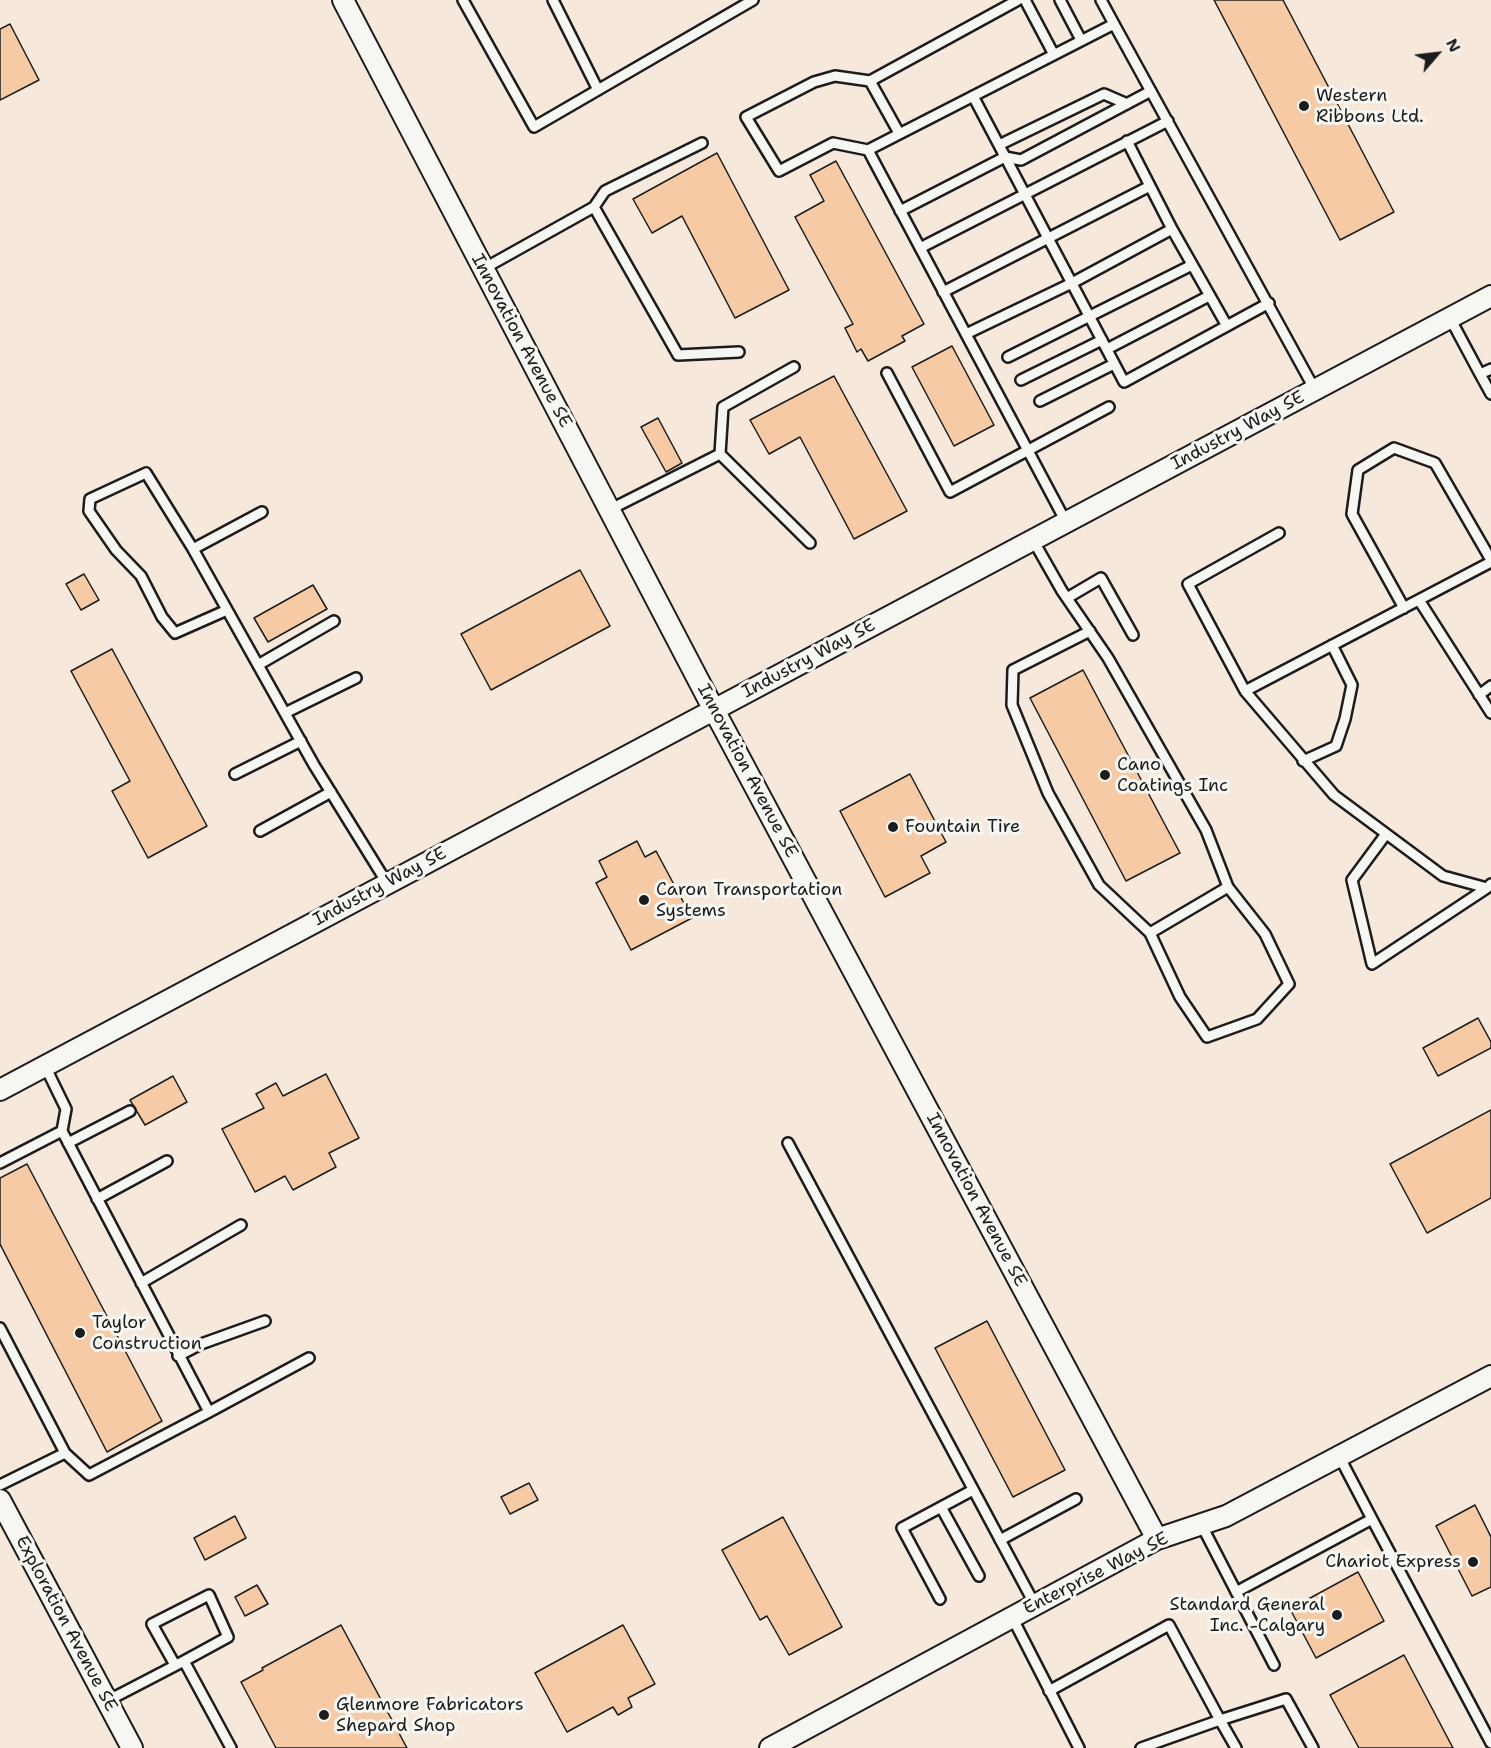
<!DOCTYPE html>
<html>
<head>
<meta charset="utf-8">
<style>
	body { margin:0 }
	#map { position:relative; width:1491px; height:1748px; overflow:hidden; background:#f6f6f2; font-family:"Shantell Sans",sans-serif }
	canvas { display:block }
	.north { position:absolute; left:1407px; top:24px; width:60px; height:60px; -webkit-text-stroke:4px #f6f6f2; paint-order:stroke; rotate:62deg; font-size:16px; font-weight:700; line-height:24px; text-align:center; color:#1c1c1c }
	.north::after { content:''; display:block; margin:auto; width:21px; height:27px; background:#1c1c1c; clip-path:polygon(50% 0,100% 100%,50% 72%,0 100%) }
</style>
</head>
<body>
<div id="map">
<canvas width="1491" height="1748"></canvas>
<div class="north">N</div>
</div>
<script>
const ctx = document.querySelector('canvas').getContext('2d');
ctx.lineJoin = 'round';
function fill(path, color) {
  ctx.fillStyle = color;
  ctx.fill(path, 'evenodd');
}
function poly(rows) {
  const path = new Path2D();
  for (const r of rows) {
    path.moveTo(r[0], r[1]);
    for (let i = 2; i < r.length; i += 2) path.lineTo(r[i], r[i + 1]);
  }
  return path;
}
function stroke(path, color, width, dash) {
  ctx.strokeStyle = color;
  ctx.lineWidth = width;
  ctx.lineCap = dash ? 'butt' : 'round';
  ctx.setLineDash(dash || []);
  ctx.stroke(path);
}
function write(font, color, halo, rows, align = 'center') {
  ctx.font = font + ' "Shantell Sans",sans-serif';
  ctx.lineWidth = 6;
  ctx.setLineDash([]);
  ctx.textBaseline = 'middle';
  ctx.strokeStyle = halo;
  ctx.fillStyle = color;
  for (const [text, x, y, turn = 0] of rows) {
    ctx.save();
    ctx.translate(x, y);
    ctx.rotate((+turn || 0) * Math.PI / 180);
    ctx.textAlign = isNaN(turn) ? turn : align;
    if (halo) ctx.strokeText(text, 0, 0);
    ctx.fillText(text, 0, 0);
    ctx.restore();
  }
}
fill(poly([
	[0,0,1491,0,1491,1748,0,1748]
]), '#f6e9db');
const building = poly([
	[1214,0,1283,0,1394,212,1340,240,1214,0],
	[10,24,39,80,0,100,0,29,10,24],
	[717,153,789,290,735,318,682,216,652,233,633,199,717,153],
	[836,161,924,324,902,336,905,341,868,361,861,349,857,352,845,328,853,324,795,217,824,201,810,175,836,161],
	[952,346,994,425,954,446,912,367,952,346],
	[834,376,907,511,854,539,800,437,769,454,750,420,834,376],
	[658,418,682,463,666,472,641,427,658,418],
	[580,570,610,626,491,690,461,634,580,570],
	[84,574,99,600,81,610,66,584,84,574],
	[313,585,327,609,268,642,254,618,313,585],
	[112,649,207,826,148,858,112,791,130,781,71,671,112,649],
	[1083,670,1180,853,1126,881,1030,698,1083,670],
	[910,774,946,842,921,856,930,873,885,897,840,811,910,774],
	[637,841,645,857,656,851,692,918,631,950,596,883,607,877,599,861,637,841],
	[1478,1018,1491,1042,1491,1048,1438,1076,1423,1048,1478,1018],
	[326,1074,359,1138,329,1153,336,1167,293,1190,285,1176,255,1192,222,1129,264,1108,256,1094,276,1083,283,1096,326,1074],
	[173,1076,187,1102,145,1125,130,1100,173,1076],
	[1491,1110,1491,1198,1427,1233,1390,1164,1491,1110],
	[27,1164,162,1421,107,1452,0,1244,0,1178,27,1164],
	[987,1321,1065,1470,1013,1497,935,1348,987,1321],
	[529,1483,538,1500,510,1514,501,1497,529,1483],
	[1475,1505,1491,1537,1491,1587,1472,1596,1436,1526,1475,1505],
	[235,1516,246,1538,205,1560,194,1538,235,1516],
	[783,1517,842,1627,789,1655,767,1616,760,1620,722,1550,783,1517],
	[1358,1572,1384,1621,1316,1658,1290,1609,1358,1572],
	[257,1585,268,1604,245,1616,235,1597,257,1585],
	[341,1625,407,1748,276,1748,241,1682,263,1670,262,1668,341,1625],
	[623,1625,655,1684,628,1698,632,1707,618,1715,613,1707,567,1732,535,1673,623,1625],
	[1404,1655,1453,1748,1359,1748,1330,1695,1404,1655]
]);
fill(building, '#f6caa5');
stroke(building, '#1c1c1c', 1.5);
const lane = poly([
	[463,0,534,127,753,0],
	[553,0,598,90],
	[1025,0,1053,53],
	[1060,0,1081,40],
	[1101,0,1114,24],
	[973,96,1124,382,1269,303],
	[899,133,870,81,1018,0],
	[1127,141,1172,229],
	[999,145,1104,94,1127,104],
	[868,150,833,143,779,171,746,117,814,82,835,76,870,81],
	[594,207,605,191,702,143],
	[900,211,1005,157,1021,160,1151,91],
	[920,248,1168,121],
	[483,269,594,207,678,355,739,352],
	[943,292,1150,186],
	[1450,318,1480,374,1491,369],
	[966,334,1072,283,1172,229,1227,326],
	[1107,349,1209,296],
	[1008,357,1192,265],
	[887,373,950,492,1109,407],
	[1480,374,1491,394],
	[1021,380,1102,340],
	[1040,401,1114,364],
	[720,454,810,543],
	[609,510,720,454,723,407,794,367],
	[262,512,193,549,314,765,387,883],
	[1066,522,868,150,1114,24,1315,390],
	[1279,533,1188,584,1245,691,1491,562],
	[1033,540,1062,591,1108,658,1206,830,1228,887,1265,934,1289,984,1257,1019,1207,1037,1180,997,1150,933,1099,885,1048,793,1012,705,1013,670,1090,631],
	[193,549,146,473,90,499,89,511,116,550,141,576,162,617,175,633,227,610],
	[1067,598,1101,578,1133,635],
	[1419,600,1491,713],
	[1404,608,1352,514,1358,470,1394,448,1435,463,1491,560],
	[258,665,334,621],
	[1245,691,1334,795,1443,876,1487,888,1491,884],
	[1479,695,1491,686],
	[285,713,356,678],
	[1303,761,1336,746,1345,719,1352,685,1332,645],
	[235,774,301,741],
	[260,831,331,792],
	[1386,834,1352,880,1372,964,1487,888],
	[1150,933,1228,887],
	[45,1066,66,1109,62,1131],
	[68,1143,130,1111],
	[788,1143,1035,1605],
	[0,1163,62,1131,209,1412,89,1475,65,1453,0,1328],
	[97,1199,167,1161],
	[141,1283,241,1225],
	[178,1356,201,1344,265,1321],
	[209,1412,309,1358],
	[1339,1456,1372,1519],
	[0,1485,65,1453],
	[941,1507,979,1576],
	[1201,1524,1274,1665],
	[1000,1540,1076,1499],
	[1236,1592,1372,1519,1491,1743],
	[940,1599,902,1528,973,1490],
	[1012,1617,1079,1748],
	[184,1661,231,1748],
	[1049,1691,1169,1625,1220,1720,1286,1699,1313,1748],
	[107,1701,184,1661,228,1637,209,1595,152,1624,175,1665],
	[1141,1748,1220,1720,1236,1748]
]);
const street = poly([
	[343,0,714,710,1157,1539],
	[0,1090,1491,296],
	[0,1500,132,1748],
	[770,1748,1157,1539,1226,1516,1491,1376]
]);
stroke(lane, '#1c1c1c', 14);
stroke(street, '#1c1c1c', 24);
stroke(lane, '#f6f6f2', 9);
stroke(street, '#f6f6f2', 20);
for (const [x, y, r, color] of [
	[1304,106,6,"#1c1c1c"],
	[1105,775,6,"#1c1c1c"],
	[893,827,6,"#1c1c1c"],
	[644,900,6,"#1c1c1c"],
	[80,1333,6,"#1c1c1c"],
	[1473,1562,6,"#1c1c1c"],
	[1337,1615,6,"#1c1c1c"],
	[324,1715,6,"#1c1c1c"]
]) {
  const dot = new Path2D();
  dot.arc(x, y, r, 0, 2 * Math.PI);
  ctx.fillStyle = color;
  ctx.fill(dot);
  stroke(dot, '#f6f6f2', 2);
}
write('18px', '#1c1c1c', '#f6f6f2', [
	["Western",1316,96],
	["Ribbons Ltd.",1316,117],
	["Cano",1117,765],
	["Coatings Inc",1117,786],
	["Fountain Tire",905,827],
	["Caron Transportation",656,890],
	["Systems",656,911],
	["Taylor",92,1323],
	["Construction",92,1344],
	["Chariot Express",1461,1562,"right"],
	["Standard General",1325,1605,"right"],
	["Inc. -Calgary",1325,1626,"right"],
	["Glenmore Fabricators",336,1705],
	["Shepard Shop",336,1726]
], 'left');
write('18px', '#1c1c1c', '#f6f6f2', [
	["Innovation Avenue SE",521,341,62],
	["Industry Way SE",1238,431,-28],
	["Industry Way SE",809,659,-28],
	["Innovation Avenue SE",747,771,62],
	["Industry Way SE",380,887,-28],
	["Innovation Avenue SE",976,1200,62],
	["Enterprise Way SE",1096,1574,-27],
	["Exploration Avenue SE",66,1624,62]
]);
</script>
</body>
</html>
